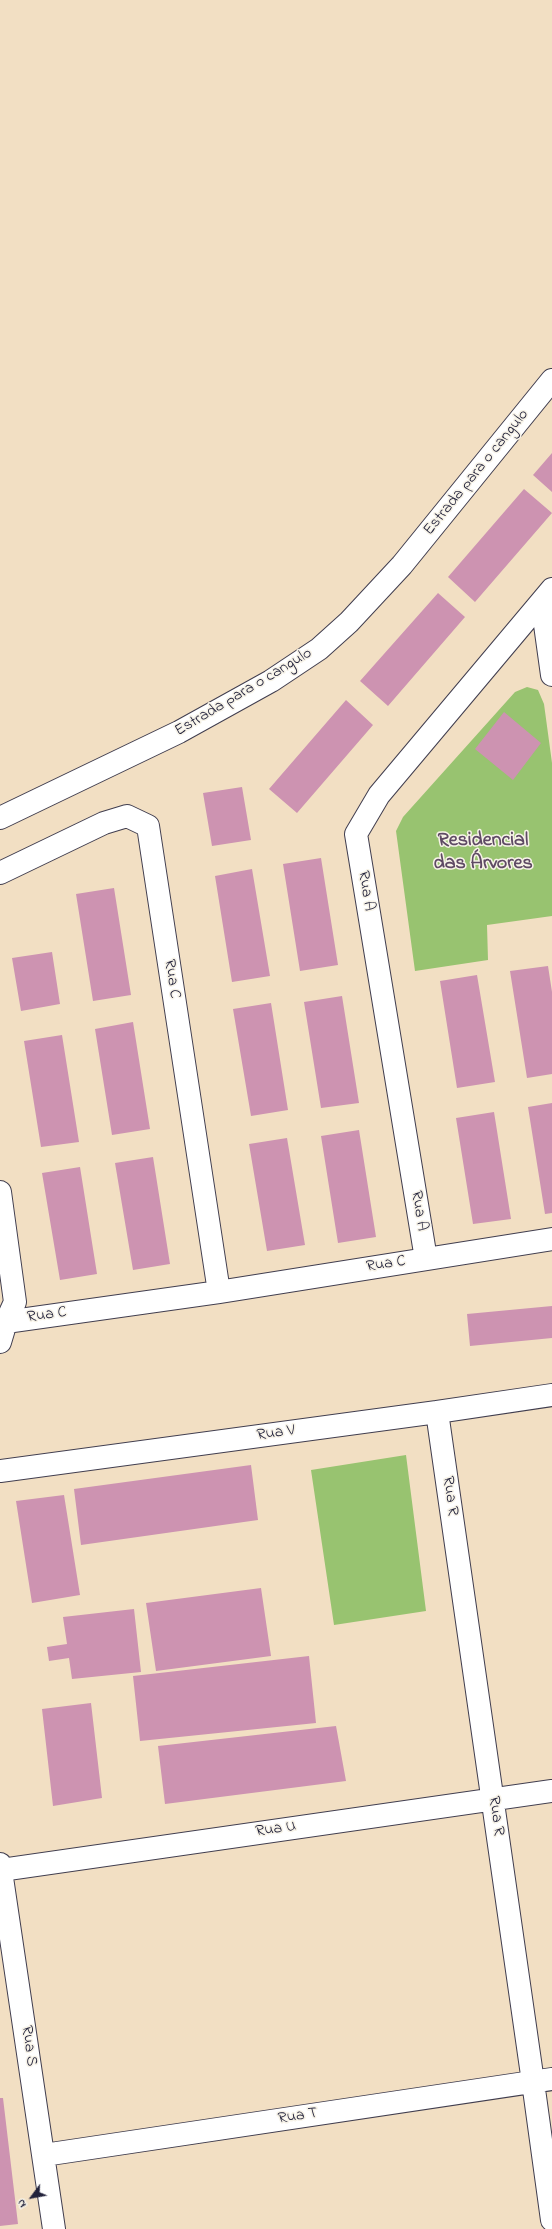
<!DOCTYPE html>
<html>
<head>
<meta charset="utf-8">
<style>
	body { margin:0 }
	#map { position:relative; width:552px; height:2229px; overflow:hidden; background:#f2dfc3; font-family:"Indie Flower",sans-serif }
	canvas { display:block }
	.north { position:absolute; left:12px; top:2177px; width:40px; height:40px; -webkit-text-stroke:3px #f7f3e8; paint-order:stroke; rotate:238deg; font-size:11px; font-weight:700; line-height:16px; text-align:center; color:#22223b }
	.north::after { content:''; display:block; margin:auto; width:14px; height:18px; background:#22223b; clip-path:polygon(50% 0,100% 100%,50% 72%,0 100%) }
</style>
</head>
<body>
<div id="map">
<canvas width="552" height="2229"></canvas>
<div class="north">N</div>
</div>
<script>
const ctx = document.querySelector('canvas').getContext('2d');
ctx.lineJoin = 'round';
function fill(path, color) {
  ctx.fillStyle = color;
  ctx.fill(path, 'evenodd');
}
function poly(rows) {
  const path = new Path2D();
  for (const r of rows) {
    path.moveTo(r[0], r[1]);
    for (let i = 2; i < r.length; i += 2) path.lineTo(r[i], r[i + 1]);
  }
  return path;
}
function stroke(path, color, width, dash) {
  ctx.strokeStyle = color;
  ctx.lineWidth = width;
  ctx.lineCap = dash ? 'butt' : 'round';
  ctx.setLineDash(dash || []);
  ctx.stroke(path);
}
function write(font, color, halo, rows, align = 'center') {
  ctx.font = font + ' "Indie Flower",sans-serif';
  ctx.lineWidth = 3;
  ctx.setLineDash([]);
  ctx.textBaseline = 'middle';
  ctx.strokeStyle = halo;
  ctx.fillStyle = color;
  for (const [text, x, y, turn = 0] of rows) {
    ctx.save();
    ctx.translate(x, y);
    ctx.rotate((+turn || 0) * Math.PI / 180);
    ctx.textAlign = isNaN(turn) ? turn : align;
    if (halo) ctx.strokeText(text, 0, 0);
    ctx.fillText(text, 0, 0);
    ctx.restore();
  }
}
fill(poly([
	[527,687,538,690,544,704,552,763,552,916,487,925,488,960,415,971,396,831,403,817,515,692],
	[406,1455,426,1611,334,1625,311,1470]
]), '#98c370');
fill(poly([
	[552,453,552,492,533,475],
	[524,489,552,513,475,602,448,577],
	[438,593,465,617,388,706,360,681],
	[346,700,373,725,297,813,269,789],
	[504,712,541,743,513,780,475,749],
	[242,787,251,840,212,846,203,793],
	[321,858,338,965,300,971,283,864],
	[252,869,270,976,232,982,215,876],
	[114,888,131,995,93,1001,76,894],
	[52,952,60,1004,21,1011,12,958],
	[548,966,552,992,552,1074,527,1078,510,971],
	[477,975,495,1082,457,1088,440,981],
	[342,996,359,1103,321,1108,304,1002],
	[271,1003,288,1110,251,1116,233,1009],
	[133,1022,150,1129,112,1135,95,1029],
	[62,1035,79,1142,41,1147,24,1041],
	[552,1103,552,1213,545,1214,528,1107],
	[494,1112,511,1219,473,1224,456,1118],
	[359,1130,376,1237,338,1243,321,1136],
	[287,1138,305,1245,267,1251,249,1144],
	[153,1157,170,1264,133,1270,115,1163],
	[80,1167,97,1274,60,1280,42,1173],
	[552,1306,552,1338,470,1346,467,1314],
	[251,1465,258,1520,81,1545,74,1489],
	[64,1495,80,1595,32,1603,16,1501],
	[261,1588,271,1656,156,1671,146,1603],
	[134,1609,141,1672,72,1679,69,1658,49,1661,47,1647,67,1644,63,1617],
	[309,1656,316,1723,140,1741,133,1676],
	[91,1703,102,1798,53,1806,42,1709],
	[336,1726,346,1781,165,1804,158,1746],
	[0,2098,3,2098,18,2224,0,2226]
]), '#cd93b1');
const minor = poly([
	[542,603,552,675],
	[0,818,179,732,271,681,319,649,349,622,402,565,552,380],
	[0,873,104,823,127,816,148,826,219,1292],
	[0,1192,15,1302,6,1322,219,1292,552,1239],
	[426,1259,356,834,379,795,552,589],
	[0,1342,6,1322],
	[437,1412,533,2082,552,2220],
	[0,1471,437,1412,552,1395],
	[0,1864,54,2229],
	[1,1870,552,1791],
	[44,2155,552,2079]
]);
stroke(minor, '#413e4f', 24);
stroke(minor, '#fff', 22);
write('16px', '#22223b', '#f7f3e8', [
	["Estrada para o cangulo",477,473,-51],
	["Estrada para o cangulo",244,693,-31],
	["Rua A",365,891,81],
	["Rua C",171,979,81],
	["Rua A",418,1211,81],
	["Rua C",386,1265,-9],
	["Rua C",47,1316,-8],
	["Rua V",276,1434,-8],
	["Rua R",449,1496,82],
	["Rua R",495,1816,82],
	["Rua U",276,1830,-8],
	["Rua S",28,2046,82],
	["Rua T",298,2117,-9]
]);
write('bold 20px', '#5e4a64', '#f7f3e8', [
	["Residencial",483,842],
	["das Árvores",483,865]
]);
</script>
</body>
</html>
